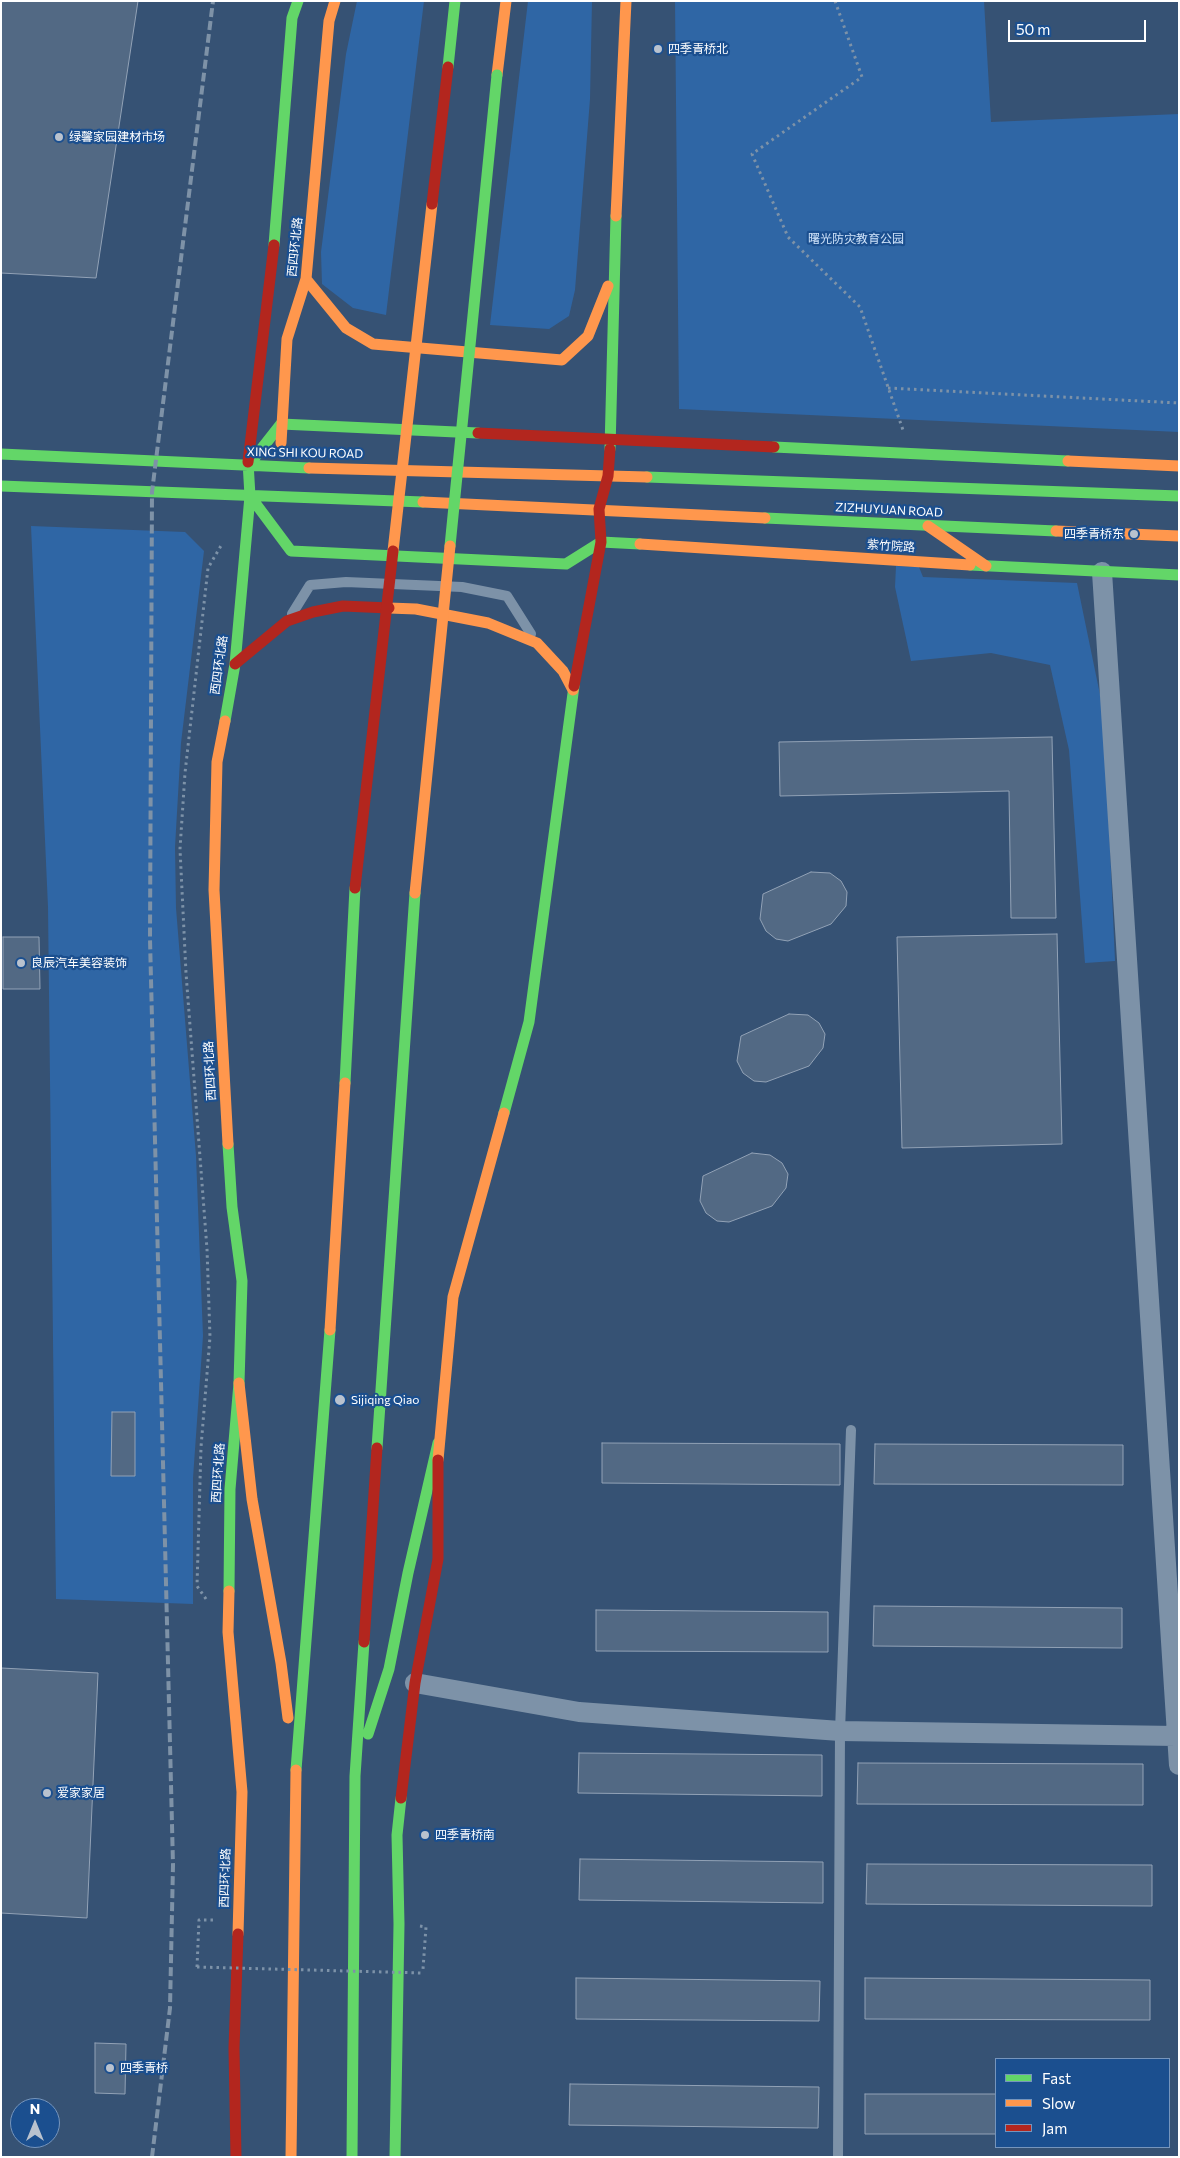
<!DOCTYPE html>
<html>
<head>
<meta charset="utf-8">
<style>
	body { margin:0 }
	#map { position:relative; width:1180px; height:2158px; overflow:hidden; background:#365274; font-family:Commissioner,sans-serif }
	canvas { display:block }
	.frame { position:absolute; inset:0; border:2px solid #fff; pointer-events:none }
	.legend { position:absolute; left:995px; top:2058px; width:175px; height:90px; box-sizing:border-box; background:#1b4f8f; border:1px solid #7695bc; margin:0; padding:6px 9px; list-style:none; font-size:15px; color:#fff }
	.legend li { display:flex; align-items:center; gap:10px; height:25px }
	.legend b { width:25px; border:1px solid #7695bc }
	.north { position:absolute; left:10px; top:2098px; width:50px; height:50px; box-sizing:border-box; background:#1b4f8f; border:1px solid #7695bc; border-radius:50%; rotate:0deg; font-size:14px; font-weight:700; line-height:20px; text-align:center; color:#fff }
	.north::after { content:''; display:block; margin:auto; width:18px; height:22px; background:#b9c2ce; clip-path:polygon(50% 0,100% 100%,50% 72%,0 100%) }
	.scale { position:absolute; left:1008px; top:20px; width:138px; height:22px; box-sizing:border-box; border:2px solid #fff; border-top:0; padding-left:6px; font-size:15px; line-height:18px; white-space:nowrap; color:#fff; -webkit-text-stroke:4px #1b4f8f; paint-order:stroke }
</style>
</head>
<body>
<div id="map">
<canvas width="1180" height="2158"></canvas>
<div class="frame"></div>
<ul class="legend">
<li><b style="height:6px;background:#63d668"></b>Fast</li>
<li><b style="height:6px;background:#ff974d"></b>Slow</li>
<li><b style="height:6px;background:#b3261e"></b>Jam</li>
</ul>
<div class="north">N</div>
<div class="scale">50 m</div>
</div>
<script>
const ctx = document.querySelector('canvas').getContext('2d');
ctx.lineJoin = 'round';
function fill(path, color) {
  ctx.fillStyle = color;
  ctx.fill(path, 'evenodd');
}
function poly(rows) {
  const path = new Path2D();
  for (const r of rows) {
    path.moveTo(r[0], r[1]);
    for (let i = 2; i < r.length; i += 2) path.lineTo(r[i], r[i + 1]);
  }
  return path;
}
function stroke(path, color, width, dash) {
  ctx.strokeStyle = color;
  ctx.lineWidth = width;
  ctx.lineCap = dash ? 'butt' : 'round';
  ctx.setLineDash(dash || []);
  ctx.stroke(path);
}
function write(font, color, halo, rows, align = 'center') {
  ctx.font = font + ' Commissioner,"Noto Sans SC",sans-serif';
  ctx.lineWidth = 4.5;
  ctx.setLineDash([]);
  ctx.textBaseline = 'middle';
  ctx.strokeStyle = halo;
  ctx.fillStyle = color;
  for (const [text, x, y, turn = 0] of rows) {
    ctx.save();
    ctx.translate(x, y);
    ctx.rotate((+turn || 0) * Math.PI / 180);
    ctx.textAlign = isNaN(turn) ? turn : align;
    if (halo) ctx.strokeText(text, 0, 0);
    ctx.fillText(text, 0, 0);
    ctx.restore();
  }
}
fill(poly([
	[357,1,424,1,386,315,353,308,322,284,321,252,346,54],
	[528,1,592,1,590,99,575,290,569,316,549,329,490,325],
	[675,1,984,1,991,122,1179,114,1179,432,679,409],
	[31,526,185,532,204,551,181,743,175,847,176,908,196,1156,203,1336,193,1478,193,1604,56,1599,48,907],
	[896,566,919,567,923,577,1077,583,1104,714,1115,961,1085,963,1069,750,1050,665,991,653,911,661,895,587]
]), '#2f66a5');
const building = poly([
	[1,1,138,1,96,278,1,273,1,1],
	[1052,737,1056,918,1011,918,1009,791,780,796,779,742,1052,737],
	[811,872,830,873,841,881,847,892,846,906,831,924,788,941,776,939,766,931,760,919,763,894,811,872],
	[1057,934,1062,1144,902,1148,897,937,1057,934],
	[3,937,39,937,40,989,3,989,3,937],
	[789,1014,808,1015,819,1023,825,1034,823,1048,809,1066,766,1082,754,1081,743,1073,737,1061,741,1036,789,1014],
	[752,1153,770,1155,782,1163,788,1174,786,1188,772,1206,729,1222,717,1221,706,1213,700,1201,703,1176,752,1153],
	[112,1412,135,1412,135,1476,111,1476,112,1412],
	[602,1443,840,1444,840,1485,602,1483,602,1443],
	[875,1444,1123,1445,1123,1485,874,1484,875,1444],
	[874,1606,1122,1608,1122,1648,873,1646,874,1606],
	[596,1610,828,1612,828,1652,596,1651,596,1610],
	[1,1668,98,1673,87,1918,1,1913,1,1668],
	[579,1753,822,1755,822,1796,578,1793,579,1753],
	[858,1763,1143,1764,1143,1805,857,1804,858,1763],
	[580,1859,823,1862,823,1903,579,1900,580,1859],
	[867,1864,1152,1865,1152,1906,866,1904,867,1864],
	[576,1978,820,1981,819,2021,576,2019,576,1978],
	[865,1978,1150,1980,1150,2020,865,2019,865,1978],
	[95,2043,126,2044,125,2094,95,2093,95,2043],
	[570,2084,819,2087,818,2128,569,2125,570,2084],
	[865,2094,996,2094,996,2134,865,2134,865,2094]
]);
fill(building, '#526984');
stroke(building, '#92a2b6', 1);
stroke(poly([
	[835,1,862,77,752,154,788,237,860,307,903,430],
	[888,388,1179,403],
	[206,1599,197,1586,201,1447,210,1337,207,1249,186,973,180,849,185,773,208,568,222,544],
	[420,1926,426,1927,423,1969],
	[197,1967,199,1920,216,1920]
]), '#7d92a8', 3, [2.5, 4]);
stroke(poly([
	[292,614,310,585,346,582,462,587,507,596,531,634],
	[838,2157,840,1731,851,1430]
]), '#7d92a8', 10);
stroke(poly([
	[1102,572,1179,1765],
	[415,1683,579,1712,840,1731,1176,1736]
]), '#7d92a8', 20);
stroke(poly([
	[448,67,455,1],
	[274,245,292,18,298,1],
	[774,447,1068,461],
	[610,449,616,216],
	[1,454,309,468],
	[248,466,281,424,478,433],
	[647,477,1179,496],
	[1,486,423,502],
	[250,496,291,551,566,564,601,542,640,544],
	[765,518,1056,531],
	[970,565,1179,575],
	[225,721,235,664,250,496,248,462],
	[345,1083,355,888],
	[504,1113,529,1022,574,686],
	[228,1144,232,1207,242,1281,239,1383,230,1489,229,1591],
	[377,1448,415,893],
	[368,1734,389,1669,408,1573,438,1443],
	[296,1770,330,1330],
	[352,2157,355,1776,364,1642],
	[395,2157,399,1924,397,1835,401,1798]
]), '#63d668', 11);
stroke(poly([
	[497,75,506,1],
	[616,216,626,1],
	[306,279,346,328,373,344,562,360,588,336,608,286],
	[281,443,287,339,306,279,329,21,335,1],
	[1068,461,1179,466],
	[309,468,647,477],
	[423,502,765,518],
	[928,526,986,566],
	[1056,531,1179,536],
	[640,544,970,565],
	[389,608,416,609,488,623,537,643,563,671,573,690],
	[225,721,217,762,214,890,228,1144],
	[330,1330,345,1083],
	[239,1383,252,1499,281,1663,288,1718],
	[438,1460,453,1297,504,1113],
	[229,1591,228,1632,242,1792,238,1934],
	[291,2157,296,1770]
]), '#ff974d', 11);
stroke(poly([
	[478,433,774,447],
	[248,462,274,245],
	[235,664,287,621,313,612,343,606,389,608],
	[574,686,601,542,599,509,608,476,610,449],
	[364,1642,377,1448],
	[401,1798,415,1683,438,1559,438,1460],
	[236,2157,234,2048,238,1934]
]), '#b3261e', 11);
stroke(poly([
	[152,2157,170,2008,173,1865,150,939,152,492,213,1]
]), '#7e92a7', 4, [9, 4]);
stroke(poly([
	[197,1967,422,1973]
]), '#7d92a8', 3, [2.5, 4]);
stroke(poly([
	[450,546,497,75]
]), '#63d668', 11);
stroke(poly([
	[393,551,432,204],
	[415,893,450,546]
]), '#ff974d', 11);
stroke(poly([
	[432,204,448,67],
	[355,888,393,551]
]), '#b3261e', 11);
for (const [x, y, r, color] of [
	[658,49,5,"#b9c2ce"],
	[59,137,5,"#b9c2ce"],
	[1134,534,5,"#b9c2ce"],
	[21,963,5,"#b9c2ce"],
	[340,1400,6,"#b9c2ce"],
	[47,1793,5,"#b9c2ce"],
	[425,1835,5,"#b9c2ce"],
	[110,2068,5,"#b9c2ce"]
]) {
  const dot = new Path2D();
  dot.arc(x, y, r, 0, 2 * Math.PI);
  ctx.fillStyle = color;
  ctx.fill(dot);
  stroke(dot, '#1b4f8f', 2);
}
write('12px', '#fff', '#1b4f8f', [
	["四季青桥北",668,49],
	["绿馨家园建材市场",69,137],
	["四季青桥东",1124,534,"right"],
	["良辰汽车美容装饰",31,963],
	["Sijiqing Qiao",351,1400],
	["爱家家居",57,1793],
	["四季青桥南",435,1835],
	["四季青桥",120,2068]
], 'left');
write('12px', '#cfe3fa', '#1b4f8f', [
	["曙光防灾教育公园",856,239]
]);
write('12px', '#fff', '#1b4f8f', [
	["西四环北路",295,247,-84],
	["XING SHI KOU ROAD",305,453,1],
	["ZIZHUYUAN ROAD",889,510,3],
	["紫竹院路",891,546,4],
	["西四环北路",219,665,-82],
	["西四环北路",210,1071,-93],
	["西四环北路",218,1473,-86],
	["西四环北路",225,1878,-88]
]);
</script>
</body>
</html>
